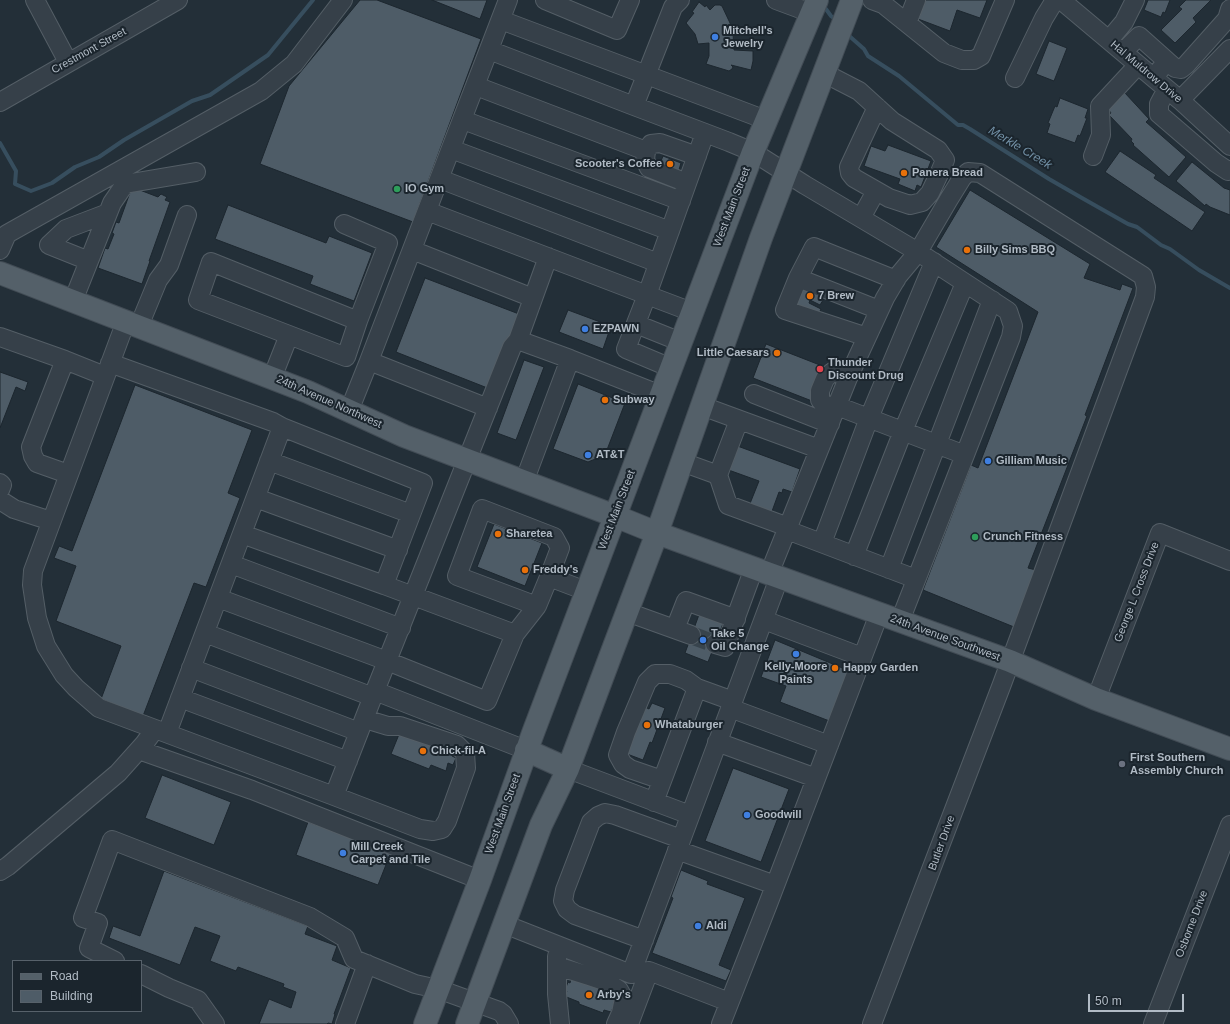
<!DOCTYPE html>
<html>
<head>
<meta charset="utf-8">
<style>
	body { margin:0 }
	#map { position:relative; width:1230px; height:1024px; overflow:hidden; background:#232f38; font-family:Arial,sans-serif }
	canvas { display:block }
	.legend { position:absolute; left:12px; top:960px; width:130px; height:52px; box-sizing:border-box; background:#1b252d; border:1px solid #57616a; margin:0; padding:5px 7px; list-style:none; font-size:12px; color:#b1bbc5 }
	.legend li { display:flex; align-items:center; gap:8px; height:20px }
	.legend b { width:20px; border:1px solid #57616a }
	.scale { position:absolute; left:1088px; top:994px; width:96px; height:18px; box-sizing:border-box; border:2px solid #b1bbc5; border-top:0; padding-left:5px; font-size:12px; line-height:14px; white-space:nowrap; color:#b1bbc5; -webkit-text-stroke:3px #1b252d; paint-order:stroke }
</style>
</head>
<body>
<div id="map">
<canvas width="1230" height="1024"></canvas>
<ul class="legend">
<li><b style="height:5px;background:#546069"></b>Road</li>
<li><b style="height:11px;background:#4e5c67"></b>Building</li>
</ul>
<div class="scale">50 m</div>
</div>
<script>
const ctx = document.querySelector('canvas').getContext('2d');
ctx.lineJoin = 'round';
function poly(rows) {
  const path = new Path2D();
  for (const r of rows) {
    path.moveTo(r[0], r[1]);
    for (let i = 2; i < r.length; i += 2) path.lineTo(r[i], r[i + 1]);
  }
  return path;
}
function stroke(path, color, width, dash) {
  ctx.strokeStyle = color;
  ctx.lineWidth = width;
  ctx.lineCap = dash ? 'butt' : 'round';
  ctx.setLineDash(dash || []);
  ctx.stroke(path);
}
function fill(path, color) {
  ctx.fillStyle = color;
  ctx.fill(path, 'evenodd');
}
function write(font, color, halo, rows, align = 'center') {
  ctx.font = font + ' Arial,sans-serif';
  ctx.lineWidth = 4;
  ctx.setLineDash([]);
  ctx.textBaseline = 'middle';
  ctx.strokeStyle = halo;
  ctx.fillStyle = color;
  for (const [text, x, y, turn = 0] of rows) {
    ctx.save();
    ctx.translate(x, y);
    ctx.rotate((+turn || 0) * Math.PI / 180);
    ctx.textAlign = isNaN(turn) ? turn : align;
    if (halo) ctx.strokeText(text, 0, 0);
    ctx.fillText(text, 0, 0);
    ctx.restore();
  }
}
stroke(poly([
	[823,5,831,16,837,21],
	[847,34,864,49,868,56,899,76,958,125,963,125,970,129,1049,179,1082,198,1128,224,1137,227,1161,245,1170,249,1199,270,1230,288],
	[0,143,16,171,15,184,31,191,52,183,75,167,99,157,124,140,192,101,210,95,268,55,313,0]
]), '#374e5e', 4);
const building = poly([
	[360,0,377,0,481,39,413,222,260,164,289,86,360,0],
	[432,0,487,0,480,19,432,0],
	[925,0,987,0,980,18,957,10,950,31,918,19,925,0],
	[1148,0,1170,0,1165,13,1163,12,1161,17,1144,10,1148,0],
	[1186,0,1211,0,1193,18,1196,22,1175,43,1161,30,1182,9,1179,7,1186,0],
	[699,2,705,7,706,5,710,10,715,5,720,5,722,6,730,23,733,33,734,50,753,51,753,61,751,70,731,65,733,67,732,69,729,71,706,64,709,56,709,43,698,44,695,34,686,23,694,13,692,12,699,2],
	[1049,41,1067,48,1054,81,1036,74,1049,41],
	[1125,93,1149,119,1146,122,1186,157,1169,177,1133,145,1134,144,1131,141,1132,139,1109,115,1111,113,1108,109,1125,93],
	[1060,98,1088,109,1085,118,1087,118,1080,136,1078,135,1075,143,1047,133,1050,124,1048,123,1055,106,1057,107,1060,98],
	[888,145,931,161,921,187,917,185,915,191,898,184,900,179,864,166,871,146,885,151,888,145],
	[1120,151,1156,175,1154,178,1205,212,1192,231,1105,172,1120,151],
	[663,156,681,163,678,173,659,166,663,156],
	[1192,162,1224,188,1230,190,1230,215,1210,207,1206,204,1205,206,1176,181,1192,162],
	[132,187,158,197,161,194,167,197,165,200,170,202,149,261,150,261,142,284,98,268,105,248,108,249,114,234,112,233,116,222,119,223,132,187],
	[970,190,1090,264,1084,278,1120,290,1122,284,1133,288,1085,415,1087,416,1028,568,1036,570,1014,627,923,590,971,465,978,468,1038,312,936,247,970,190],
	[228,205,326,243,329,236,372,253,354,301,310,284,313,276,215,239,228,205],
	[425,278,519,314,490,389,396,352,425,278],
	[806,278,825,297,820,305,810,300,809,303,821,309,819,313,795,305,806,278],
	[568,310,611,326,603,349,559,332,568,310],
	[766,344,825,367,812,401,753,378,766,344],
	[524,360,544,367,516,440,497,433,524,360],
	[0,372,28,382,25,391,16,387,0,428,0,372],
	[578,384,625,403,605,455,588,462,553,449,578,384],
	[135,385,252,430,228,493,240,498,206,587,194,583,143,716,101,699,121,646,56,621,76,566,54,558,59,546,72,551,135,385],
	[732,444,800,469,792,492,783,489,782,493,779,492,771,514,749,506,759,481,723,468,732,444],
	[494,524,542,543,525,586,477,567,494,524],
	[700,612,724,621,708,662,685,653,700,612],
	[775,640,852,672,832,722,780,702,786,686,761,677,775,640],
	[652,703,665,708,652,743,650,742,643,760,627,754,643,706,649,709,652,703],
	[402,727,455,748,452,756,456,758,453,765,448,763,446,771,431,765,429,769,391,754,402,727],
	[733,768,789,789,761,862,705,841,733,768],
	[162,775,231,802,214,845,145,818,162,775],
	[308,822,391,852,378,885,296,855,308,822],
	[681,870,708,881,707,884,745,898,719,965,731,970,726,981,652,953,673,898,671,897,681,870],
	[164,871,308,926,305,934,337,946,332,960,351,968,334,1014,335,1014,332,1024,328,1023,327,1024,259,1024,269,999,291,1008,296,992,283,987,284,984,238,967,236,971,210,961,220,936,195,927,180,965,109,938,113,926,140,936,164,871],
	[571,979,611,993,618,997,611,1012,604,1010,603,1013,579,1004,579,1002,564,996,567,991,565,990,568,982,570,983,571,979]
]);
fill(building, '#4e5c67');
stroke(building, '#1d272f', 1);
stroke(poly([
	[691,635,715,644]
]), '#38444d', 18, [18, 9]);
const minor = poly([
	[35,0,68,62],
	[545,0,617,30,630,0],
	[680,0,673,7,634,106,729,142,753,152,805,185,918,252,1008,311,1013,326,1011,337,900,621],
	[776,0,811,13],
	[872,0,883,4,944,53,962,60,974,60,981,56,1005,0],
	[1061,0,1180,100,1230,146],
	[501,20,766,120],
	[907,23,916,0],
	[1109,40,1124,22,1135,0],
	[489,50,634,106],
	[1123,52,1139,36,1167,61,1159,71],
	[1167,61,1175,68,1181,69,1186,65,1227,19,1230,9],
	[824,73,859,91,892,121,938,150,945,160,940,172,930,193,922,202,910,205,889,198,854,178,850,173,849,167,877,107],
	[1015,78,1044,18,1055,0],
	[476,86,646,151],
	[1167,89,1159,104,1159,114,1216,163,1228,171,1230,170],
	[1180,100,1230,49],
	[0,102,178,0],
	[463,120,681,201],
	[451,149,670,231],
	[1093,156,1101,135,1100,106,1138,65],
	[440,179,658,263],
	[687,183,649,168,645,160,646,151,651,144,660,143,697,156],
	[427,211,647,295,705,133],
	[861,218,876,191],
	[344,224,388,243,358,321],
	[0,250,7,234,261,91,294,64,343,0],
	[412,250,533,298],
	[89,261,49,245,66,229,108,213],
	[798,278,879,310],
	[73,301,112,203,125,184,196,172],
	[126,321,33,571,32,585,37,618,46,646,64,675,76,688,99,708,334,796,375,691,526,750],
	[636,324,681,342],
	[139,326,158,280,169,265,187,215],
	[0,337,65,360,31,447,33,456,37,463,68,474],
	[867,337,785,310,798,278,814,247,896,280],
	[518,340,548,257],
	[65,360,105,376],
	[369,361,508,0],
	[110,363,273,422,282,427,423,483,384,585,515,634],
	[671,368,626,349,647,295,692,312],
	[272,378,289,335,346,357,358,321,211,262,198,300,289,335],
	[848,378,840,374,832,372,825,379,820,391,820,400,824,405,837,406,965,455],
	[754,394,830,424],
	[702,406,819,449],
	[349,411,369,361,488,408],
	[269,461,411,514],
	[682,462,718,475,739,420],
	[718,475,728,505,788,527],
	[524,482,570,359,661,395],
	[0,483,2,485,0,490],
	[256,498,398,550],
	[0,500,14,509,51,521],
	[787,530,916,579],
	[242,534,384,585],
	[822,543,869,418,934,262],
	[854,556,903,431,965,283],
	[231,564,401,628],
	[889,569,992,300],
	[769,574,848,378,885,298,898,276,918,252,949,199,962,178,968,172,980,173,1143,276,1146,287,1145,297,1002,684,872,1024],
	[549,577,537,606,457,576,482,509,554,537,560,548,549,577,586,591],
	[218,598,387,661,375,691],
	[537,606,515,634,487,701,387,661,512,347,518,340,570,359],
	[627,612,691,635],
	[764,620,862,657],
	[675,629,686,601,736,619],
	[205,633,373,697],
	[715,644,725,647,754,568],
	[191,668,359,732],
	[180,698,348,761],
	[1096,699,1160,533,1230,561],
	[730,708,829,745],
	[167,733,282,427],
	[717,742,816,778],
	[139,750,252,790,480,880],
	[568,769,690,815],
	[662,780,630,769,623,764,618,755,626,732,647,682,655,674,670,674,686,680,697,688],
	[334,796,420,829,433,831,442,829,447,821,466,768,465,753,457,745,400,726,388,726,365,719],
	[654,802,697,688,733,701],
	[677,850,775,885],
	[0,871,8,866,118,773,144,744,155,729],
	[504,924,631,974,779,578],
	[644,940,575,915,567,909,563,901,565,890,591,822,598,816,605,813,615,815,681,839],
	[557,956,557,994,560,1024],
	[115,961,89,948,98,923,83,918,112,840,310,917,345,938,354,959,415,984,438,989,499,1011,503,1014,509,1024],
	[557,966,589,976,607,982,619,990,624,999,621,1013,616,1024],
	[141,974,169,988,198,1000,215,1024],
	[631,974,649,971,729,1002],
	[345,1024,367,964],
	[629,1024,649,971],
	[721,1024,768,904,879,614],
	[1153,1024,1230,825]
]);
const major = poly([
	[0,273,308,392,404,436,615,516,657,533,1010,661,1096,699,1230,749],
	[526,750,568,769],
	[425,1024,480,880,533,733,753,152,817,0],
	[467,1024,541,825,568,769,610,657,657,533,761,238,852,0]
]);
stroke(minor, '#545e66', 20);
stroke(major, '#424c55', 24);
stroke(minor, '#364049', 18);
stroke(major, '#546069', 22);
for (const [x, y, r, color] of [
	[715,37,4,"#3f7fe0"],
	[670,164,4,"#e8710a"],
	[904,173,4,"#e8710a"],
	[397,189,4,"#2e9e5b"],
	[967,250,4,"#e8710a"],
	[810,296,4,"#e8710a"],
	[585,329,4,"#3f7fe0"],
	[777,353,4,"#e8710a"],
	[820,369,4,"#e0444e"],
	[605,400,4,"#e8710a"],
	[588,455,4,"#3f7fe0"],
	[988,461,4,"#3f7fe0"],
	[498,534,4,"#e8710a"],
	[975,537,4,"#2e9e5b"],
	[525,570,4,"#e8710a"],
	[703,640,4,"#3f7fe0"],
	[796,654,4,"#3f7fe0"],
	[835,668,4,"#e8710a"],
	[647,725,4,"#e8710a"],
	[423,751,4,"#e8710a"],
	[1122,764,4,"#6b7280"],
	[747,815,4,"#3f7fe0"],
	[343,853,4,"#3f7fe0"],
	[698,926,4,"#3f7fe0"],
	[589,995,4,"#e8710a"]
]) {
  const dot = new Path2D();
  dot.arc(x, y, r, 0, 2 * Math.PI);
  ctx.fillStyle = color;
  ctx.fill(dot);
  stroke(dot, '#1b252d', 1.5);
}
write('bold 11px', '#b1bbc5', '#1b252d', [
	["Mitchell's",723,31],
	["Jewelry",723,44],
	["Scooter's Coffee",662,164,"right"],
	["Panera Bread",912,173],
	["IO Gym",405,189],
	["Billy Sims BBQ",975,250],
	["7 Brew",818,296],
	["EZPAWN",593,329],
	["Little Caesars",769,353,"right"],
	["Thunder",828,363],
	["Discount Drug",828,376],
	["Subway",613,400],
	["AT&T",596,455],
	["Gilliam Music",996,461],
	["Sharetea",506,534],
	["Crunch Fitness",983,537],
	["Freddy's",533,570],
	["Take 5",711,634],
	["Oil Change",711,647],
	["Kelly-Moore",796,667,"center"],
	["Paints",796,680,"center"],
	["Happy Garden",843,668],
	["Whataburger",655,725],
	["Chick-fil-A",431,751],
	["First Southern",1130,758],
	["Assembly Church",1130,771],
	["Goodwill",755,815],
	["Mill Creek",351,847],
	["Carpet and Tile",351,860],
	["Aldi",706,926],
	["Arby's",597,995]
], 'left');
write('11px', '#b1bbc5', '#1b252d', [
	["Crestmont Street",89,51,-29],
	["Hal Muldrow Drive",1146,72,40],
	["West Main Street",732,207,-69],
	["24th Avenue Northwest",329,402,24],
	["West Main Street",617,510,-69],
	["George L Cross Drive",1137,592,-69],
	["24th Avenue Southwest",945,638,20],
	["West Main Street",503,814,-70],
	["Butler Drive",942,843,-70],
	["Osborne Drive",1192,924,-69]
]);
write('italic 12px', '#7391a7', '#1b252d', [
	["Merkle Creek",1020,148,31]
]);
</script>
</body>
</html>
